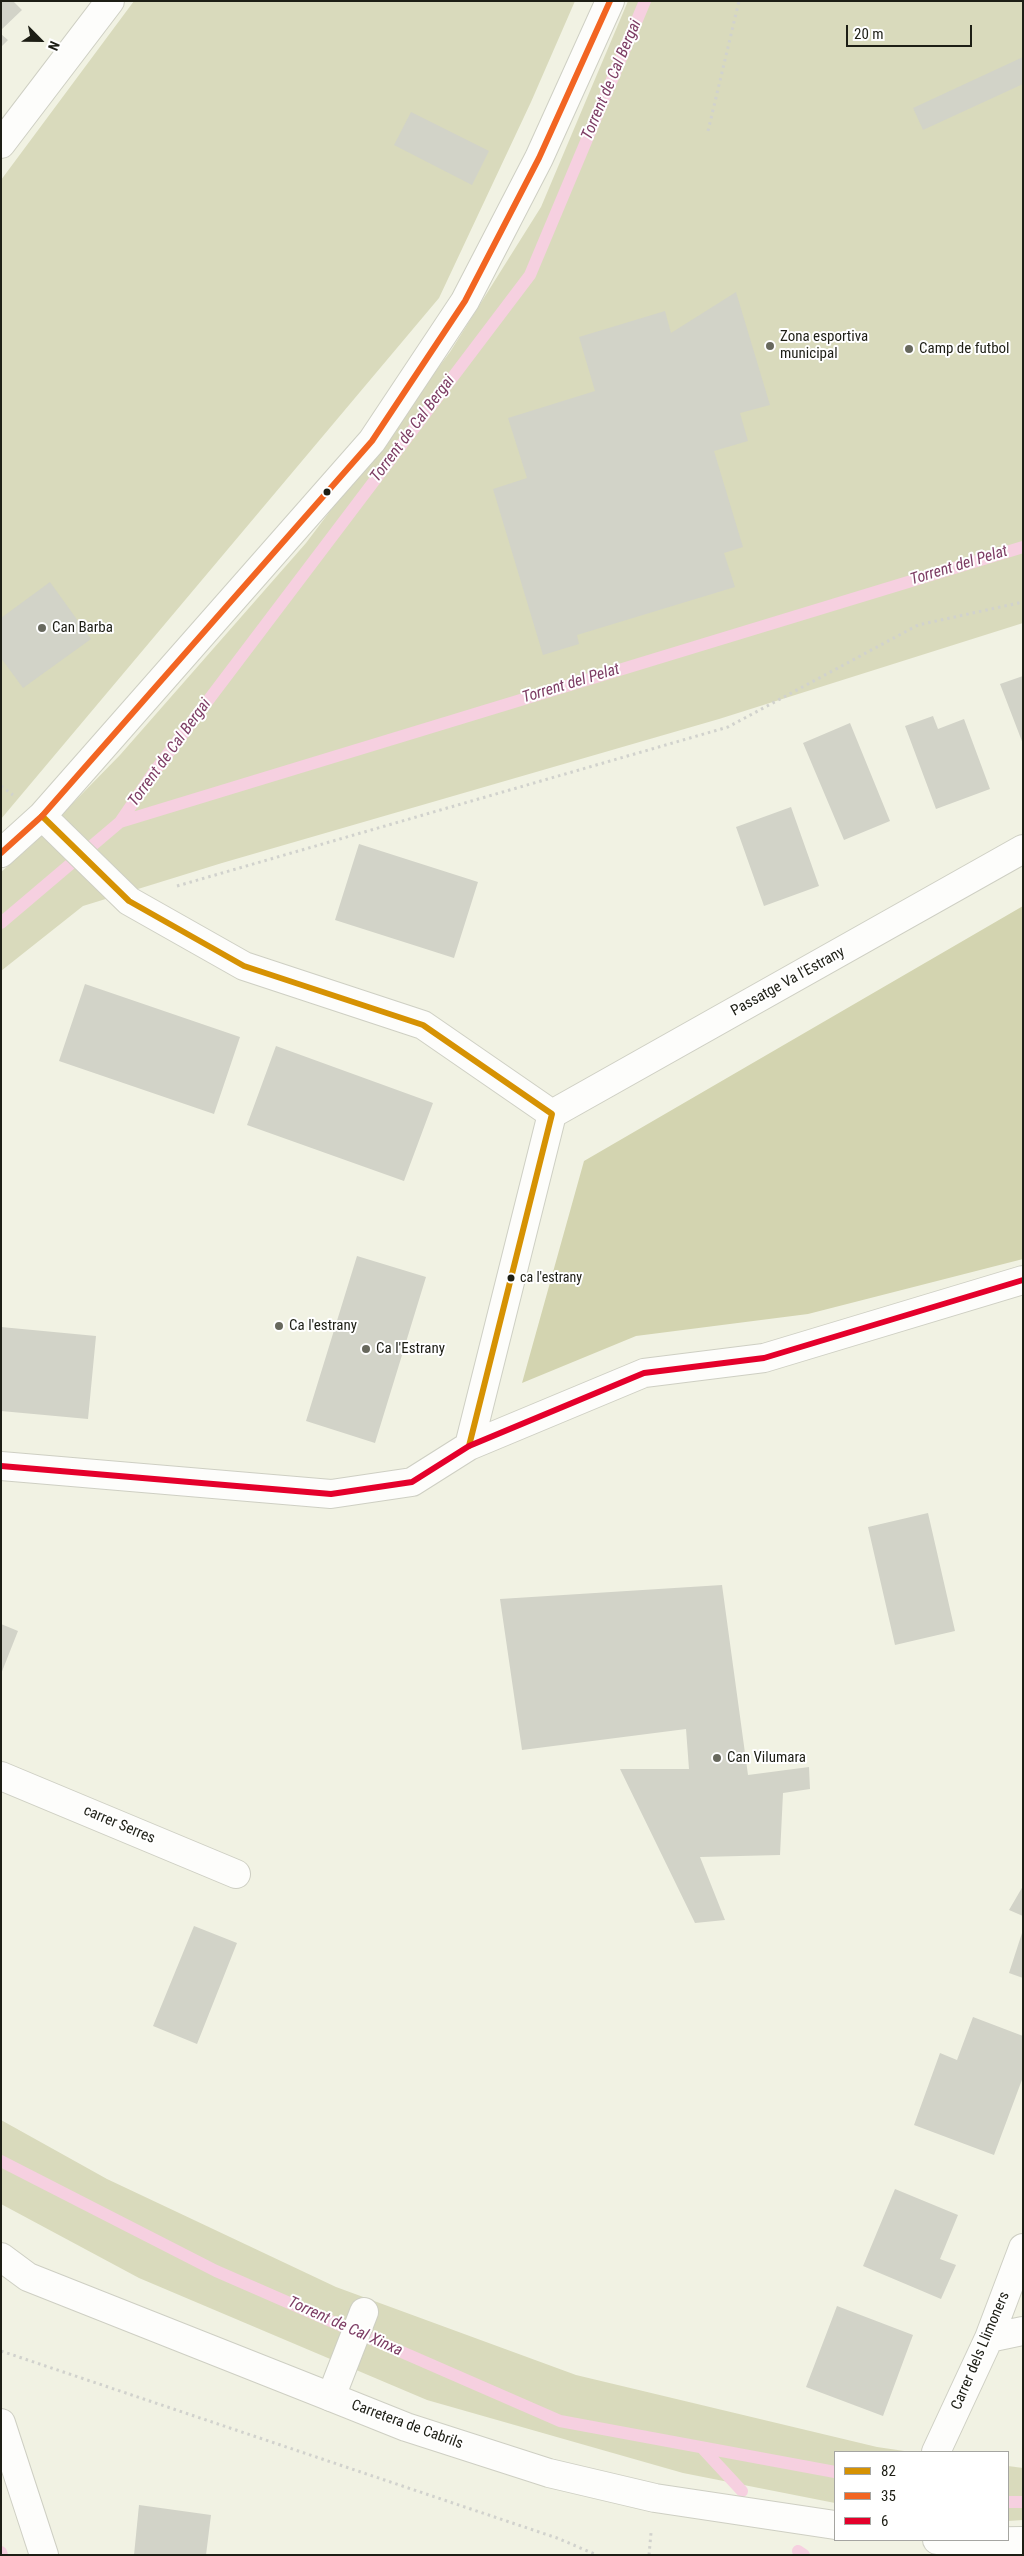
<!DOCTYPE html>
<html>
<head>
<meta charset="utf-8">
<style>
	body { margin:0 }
	#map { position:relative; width:1024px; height:2556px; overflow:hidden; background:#f1f2e3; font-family:"Roboto Condensed",sans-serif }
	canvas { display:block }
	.frame { position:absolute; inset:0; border:2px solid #1d1e15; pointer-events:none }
	.legend { position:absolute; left:834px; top:2451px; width:175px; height:90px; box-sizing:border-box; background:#fff; border:1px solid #a5a5a1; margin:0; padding:6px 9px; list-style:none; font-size:15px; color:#1d1e15 }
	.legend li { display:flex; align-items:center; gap:10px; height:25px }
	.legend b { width:25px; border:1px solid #a5a5a1 }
	.north { position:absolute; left:15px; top:15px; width:50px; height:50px; -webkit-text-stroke:4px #fff; paint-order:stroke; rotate:113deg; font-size:14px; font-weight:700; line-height:20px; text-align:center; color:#1d1e15 }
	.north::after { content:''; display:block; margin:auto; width:18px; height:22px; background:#1d1e15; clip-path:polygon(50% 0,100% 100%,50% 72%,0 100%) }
	.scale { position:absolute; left:846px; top:25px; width:126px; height:22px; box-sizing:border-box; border:2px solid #1d1e15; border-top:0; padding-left:6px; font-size:15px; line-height:18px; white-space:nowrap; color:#1d1e15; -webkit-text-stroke:4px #fff; paint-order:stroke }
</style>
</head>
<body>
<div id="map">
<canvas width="1024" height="2556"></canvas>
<div class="frame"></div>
<ul class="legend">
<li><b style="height:6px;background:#d69203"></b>82</li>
<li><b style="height:6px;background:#f26522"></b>35</li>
<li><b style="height:6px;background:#e4002b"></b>6</li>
</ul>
<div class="north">N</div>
<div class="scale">20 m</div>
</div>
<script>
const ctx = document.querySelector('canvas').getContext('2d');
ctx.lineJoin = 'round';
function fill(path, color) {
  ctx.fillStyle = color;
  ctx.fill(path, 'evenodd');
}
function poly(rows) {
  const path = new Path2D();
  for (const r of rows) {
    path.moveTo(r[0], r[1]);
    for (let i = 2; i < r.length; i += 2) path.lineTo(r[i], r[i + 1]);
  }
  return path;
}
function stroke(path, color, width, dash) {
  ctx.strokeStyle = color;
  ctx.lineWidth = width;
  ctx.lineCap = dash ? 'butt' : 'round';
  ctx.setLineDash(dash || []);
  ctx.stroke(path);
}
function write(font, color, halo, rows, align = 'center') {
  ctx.font = font + ' "Roboto Condensed",sans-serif';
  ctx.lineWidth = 4;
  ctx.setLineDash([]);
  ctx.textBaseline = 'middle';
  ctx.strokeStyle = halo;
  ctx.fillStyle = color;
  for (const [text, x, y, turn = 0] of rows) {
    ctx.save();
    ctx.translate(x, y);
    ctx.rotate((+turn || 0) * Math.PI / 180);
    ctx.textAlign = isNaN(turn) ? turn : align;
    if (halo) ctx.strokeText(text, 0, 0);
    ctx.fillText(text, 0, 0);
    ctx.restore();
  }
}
fill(poly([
	[134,1,575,1,531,102,439,298,1,819,1,180],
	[628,1,1023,1,1023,623,719,719,222,863,83,906,1,971,1,872,32,845,120,755,306,543,450,352,541,207],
	[1,2120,107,2179,336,2287,576,2375,877,2447,911,2452,835,2452,835,2503,683,2473,427,2400,139,2278,1,2204],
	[1008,2466,1023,2468,1023,2520,1008,2521]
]), '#d9dabc');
fill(poly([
	[1023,906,1023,1259,808,1314,636,1336,522,1383,584,1161]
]), '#d3d4b0');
stroke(poly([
	[120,822,1023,547],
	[1,923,120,822,154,772,530,275,645,1],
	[1,2161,216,2271,560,2421,835,2472],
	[704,2450,742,2491],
	[1008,2502,1023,2502],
	[798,2551,804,2555],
	[1,2552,2,2555]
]), '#f6d0e0', 12);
fill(poly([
	[1,1,13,1,22,10,1,30],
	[1,34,8,40,1,47],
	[1023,57,1023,84,923,130,913,108],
	[411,112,489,151,472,185,394,145],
	[736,292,770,405,740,413,748,441,714,451,743,547,724,553,735,587,577,635,579,644,543,655,493,489,527,478,508,418,595,391,579,337,665,311,671,333],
	[50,582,91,639,23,688,1,658,1,618],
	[1023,676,1023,744,1000,684],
	[933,716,938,729,964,719,990,789,936,809,905,726],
	[850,723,890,821,844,840,803,743],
	[791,807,819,886,764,906,736,827],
	[359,844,478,882,454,958,335,920],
	[85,984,240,1037,214,1114,59,1061],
	[276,1046,433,1103,404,1181,247,1125],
	[357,1256,426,1277,375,1443,306,1421],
	[1,1327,96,1336,88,1419,1,1411],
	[928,1513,955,1631,895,1645,868,1527],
	[722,1585,748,1775,809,1767,810,1789,783,1793,780,1855,700,1857,725,1920,695,1923,620,1769,689,1769,686,1729,522,1750,500,1599],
	[1,1624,18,1631,1,1674],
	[1023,1886,1023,1916,1009,1910],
	[194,1926,237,1943,197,2044,153,2026],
	[1022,1933,1023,1933,1023,1978,1009,1973],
	[973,2017,1023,2036,1023,2077,994,2155,914,2125,940,2053,957,2060],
	[895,2189,958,2215,940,2259,956,2265,941,2299,863,2266],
	[837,2306,913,2335,883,2416,806,2387],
	[139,2505,211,2515,206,2555,134,2555]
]), '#d2d3c8');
const street = poly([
	[1,144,110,1],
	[42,816,129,901,244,966,423,1025,552,1114,469,1446],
	[1,853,42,816,372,441,465,301,539,158,610,1],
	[552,1114,1023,849],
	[1,1466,331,1494,412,1482,469,1446,644,1373,764,1358,1023,1280],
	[1,1776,236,1874],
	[989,2338,1023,2331],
	[331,2397,364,2312],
	[1,2423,44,2555],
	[936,2452,989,2338,1023,2248]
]);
const secondary = poly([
	[1,2257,28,2277,331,2397,406,2427,549,2473,655,2498,835,2525],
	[937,2540,950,2542,1023,2541]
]);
stroke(street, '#cecfc3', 30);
stroke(secondary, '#cecfc3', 30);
stroke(poly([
	[708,131,739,1],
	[1,786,13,795],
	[177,886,728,727,918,625,1023,602],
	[1,2351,557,2538,597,2555],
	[649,2555,651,2533]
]), '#d1d2cd', 3, [2.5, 4]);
stroke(street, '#fdfdfb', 28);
stroke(secondary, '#fdfdfb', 28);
stroke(poly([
	[42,816,129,901,244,966,423,1025,552,1114,469,1446]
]), '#d69203', 6);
stroke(poly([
	[1,853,42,816,372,441,465,301,539,158,610,1]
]), '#f26522', 6);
stroke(poly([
	[1,1466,331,1494,412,1482,469,1446,644,1373,764,1358,1023,1280]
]), '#e4002b', 6);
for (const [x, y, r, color] of [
	[770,346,5,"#67685d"],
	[909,349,5,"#67685d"],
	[327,492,4.5,"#1d1e15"],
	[42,628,5,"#67685d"],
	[511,1278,4.5,"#1d1e15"],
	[279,1326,5,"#67685d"],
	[366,1349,5,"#67685d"],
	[717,1758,5,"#67685d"]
]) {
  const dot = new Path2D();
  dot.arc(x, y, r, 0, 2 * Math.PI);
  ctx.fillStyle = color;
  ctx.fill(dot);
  stroke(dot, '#fff', 2);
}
write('14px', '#1d1e15', '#fff', [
	["ca l'estrany",520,1278]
], 'left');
write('15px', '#1d1e15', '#fff', [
	["Zona esportiva",780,337],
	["municipal",780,354],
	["Camp de futbol",919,349],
	["Can Barba",52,628],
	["Ca l'estrany",289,1326],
	["Ca l'Estrany",376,1349],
	["Can Vilumara",727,1758]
], 'left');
write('15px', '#1d1e15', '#fff', [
	["Passatge Va l'Estrany",788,982,-29],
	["carrer Serres",119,1825,23],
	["Carrer dels Llimoners",981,2351,-67],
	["Carretera de Cabrils",407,2425,20]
]);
write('italic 16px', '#7d3d64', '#fff', [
	["Torrent de Cal Bergai",612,80,-67],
	["Torrent de Cal Bergai",413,429,-53],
	["Torrent del Pelat",959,566,-17],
	["Torrent del Pelat",571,684,-17],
	["Torrent de Cal Bergai",170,753,-54],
	["Torrent de Cal Xinxa",345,2327,24]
]);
</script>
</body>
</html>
